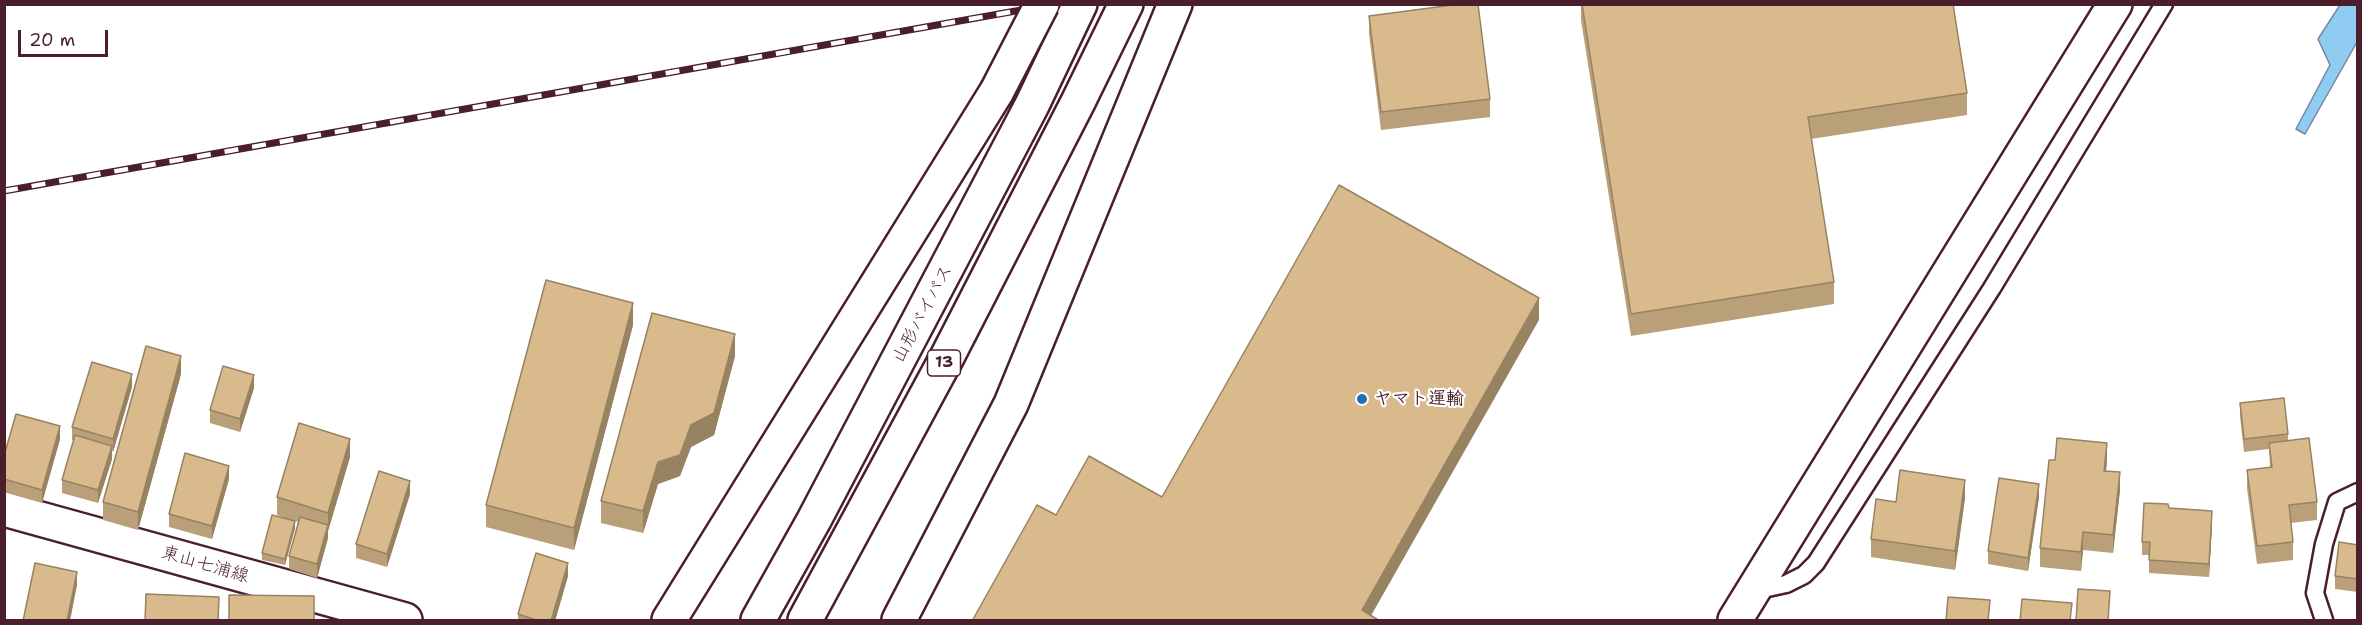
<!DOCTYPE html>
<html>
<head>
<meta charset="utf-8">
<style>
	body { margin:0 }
	#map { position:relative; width:2362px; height:625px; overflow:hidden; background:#fff; font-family:"Shantell Sans",sans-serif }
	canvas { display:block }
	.frame { position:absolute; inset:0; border:6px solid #4a1f2b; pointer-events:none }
	.scale { position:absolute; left:18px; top:30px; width:90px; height:27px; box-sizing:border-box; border:3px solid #4a1f2b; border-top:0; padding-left:8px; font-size:18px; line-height:21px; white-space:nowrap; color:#4a1f2b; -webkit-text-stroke:4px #fff; paint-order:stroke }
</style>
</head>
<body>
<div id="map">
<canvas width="2362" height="625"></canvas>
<div class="frame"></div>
<div class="scale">20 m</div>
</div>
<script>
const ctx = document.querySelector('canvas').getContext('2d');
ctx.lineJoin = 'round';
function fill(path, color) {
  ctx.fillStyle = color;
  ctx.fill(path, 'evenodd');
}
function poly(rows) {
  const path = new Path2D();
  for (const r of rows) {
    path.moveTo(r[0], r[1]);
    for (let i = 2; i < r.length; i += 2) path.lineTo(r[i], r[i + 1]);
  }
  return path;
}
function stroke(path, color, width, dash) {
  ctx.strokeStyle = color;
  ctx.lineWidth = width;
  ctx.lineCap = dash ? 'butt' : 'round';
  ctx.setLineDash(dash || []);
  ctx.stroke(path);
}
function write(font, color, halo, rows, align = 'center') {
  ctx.font = font + ' "Shantell Sans","Klee One",sans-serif';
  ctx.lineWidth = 4.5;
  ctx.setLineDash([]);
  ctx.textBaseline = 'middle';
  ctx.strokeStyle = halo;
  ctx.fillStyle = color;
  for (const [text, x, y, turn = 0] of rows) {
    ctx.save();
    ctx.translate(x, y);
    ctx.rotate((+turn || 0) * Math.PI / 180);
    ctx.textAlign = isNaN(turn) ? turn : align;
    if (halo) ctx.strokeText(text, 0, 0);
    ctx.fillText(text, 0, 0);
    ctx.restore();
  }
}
const water = poly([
	[2340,5,2357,5,2357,42,2305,134,2296,129,2330,65,2318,39,2340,5]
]);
fill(water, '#90ccf1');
stroke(water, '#7487a2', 1.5);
const lane = poly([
	[1754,591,1786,584,1804,575,1816,563,1992,288,2164,4],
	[2324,620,2315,593,2324,544,2337,502,2358,492]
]);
const secondary = poly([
	[4,509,405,620],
	[1735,620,2115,4]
]);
const highway = poly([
	[669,620,997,91],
	[758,620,814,520,1032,105,1080,4],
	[805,620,946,359,1078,102,1126,4],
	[899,620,1011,404,1175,4]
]);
stroke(lane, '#4a1f2b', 21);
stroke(secondary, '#4a1f2b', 38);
stroke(highway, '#4a1f2b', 38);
stroke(lane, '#fff', 16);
stroke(secondary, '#fff', 33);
stroke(highway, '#fff', 33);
const rail = poly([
	[4,191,1055,4]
]);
stroke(rail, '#4a1f2b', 7);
stroke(rail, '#fff', 4.5, [14]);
const highwayBridge = poly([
	[997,91,1042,4]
]);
stroke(highwayBridge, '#4a1f2b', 38, []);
stroke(highwayBridge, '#fff', 33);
fill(poly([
	[1581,4,1953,4,1967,93,1967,115,1811,139,1834,282,1834,304,1631,336,1581,20],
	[1369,16,1490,99,1490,117,1381,130,1369,34],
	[633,325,574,550,486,527,486,505],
	[735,356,714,435,691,447,680,476,658,484,643,533,601,523,601,501],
	[181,374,138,530,103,520,103,502],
	[132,387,113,452,112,451,112,459,98,503,62,493,62,480,74,440,72,440,72,427],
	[254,388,240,432,210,423,210,410],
	[2240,403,2288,434,2288,440,2317,502,2317,520,2291,523,2293,542,2293,560,2257,564,2247,488,2247,470,2270,467,2269,449,2244,452,2240,416],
	[60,439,42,503,4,492,4,456],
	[350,457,328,531,328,538,317,578,289,569,289,556,298,522,295,521,295,528,285,565,262,560,262,553,290,520,277,515,277,497],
	[2107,461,2106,471,2120,490,2113,553,2083,550,2081,571,2040,567,2040,548],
	[229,479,212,539,169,527,169,514],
	[410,494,387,567,356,558,356,544],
	[2039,497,2028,571,1988,564,1988,551],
	[1965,498,1955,570,1871,557,1871,539,1896,502],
	[2169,508,2212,524,2209,577,2149,573,2149,555,2142,555,2142,542],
	[2358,545,2358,592,2335,589,2335,576],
	[568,576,555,621,518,621,518,614]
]), '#baa078');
fill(poly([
	[1539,298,1539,320,1368,621,1362,610],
	[633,303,633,325,574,550,574,528],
	[735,334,735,356,714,435,691,447,680,476,658,484,643,533,643,511,658,462],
	[181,356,181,374,138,530,138,512],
	[132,374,132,387,113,452,113,439],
	[254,375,254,388,240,432,240,419],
	[60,426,60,439,42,503,42,490],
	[350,439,350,457,328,531,328,513],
	[2107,443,2107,461,2104,489,2104,471],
	[112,446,112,459,98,503,98,490],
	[229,466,229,479,212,539,212,526],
	[2120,472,2120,490,2113,553,2113,535],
	[1965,480,1965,498,1955,570,1955,551],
	[410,481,410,494,387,567,387,554],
	[2039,484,2039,497,2028,571,2028,558],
	[2212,511,2212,524,2209,577,2209,564],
	[295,521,295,528,285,565,285,559],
	[328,525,328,538,317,578,317,564],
	[2083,532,2083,550,2081,571,2081,552],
	[568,563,568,576,555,621,551,621],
	[77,572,77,585,70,621,67,621]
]), '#978262');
const building = poly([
	[1460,4,1478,4,1490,99,1381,112,1369,16,1460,4],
	[1582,4,1953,4,1967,93,1808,117,1834,282,1631,314,1582,4],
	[1339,185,1539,298,1362,610,1380,621,972,621,1037,505,1056,515,1089,456,1162,497,1339,185],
	[546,280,633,303,574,528,486,505,546,280],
	[652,313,735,334,714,413,691,425,680,455,658,462,643,511,601,501,652,313],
	[146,346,181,356,138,512,103,502,146,346],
	[92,362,132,374,113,439,72,427,92,362],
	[223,366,254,375,240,419,210,410,223,366],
	[2284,398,2288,434,2244,439,2240,403,2284,398],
	[16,414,60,426,42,490,4,479,4,456,16,414],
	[299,423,350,439,328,513,277,497,299,423],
	[75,435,112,446,98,490,62,480,75,435],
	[2057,438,2107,443,2104,471,2120,472,2113,535,2083,532,2081,552,2040,548,2049,460,2055,460,2057,438],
	[2309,438,2317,502,2289,505,2293,542,2257,546,2247,470,2272,467,2269,443,2309,438],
	[185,453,229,466,212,526,169,514,185,453],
	[1900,470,1965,480,1955,551,1871,539,1876,499,1896,502,1900,470],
	[379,471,410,481,387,554,356,544,379,471],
	[1999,478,2039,484,2028,558,1988,551,1999,478],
	[2144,503,2168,504,2169,508,2212,511,2209,564,2149,560,2150,542,2142,542,2144,503],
	[272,515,295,521,285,559,262,553,272,515],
	[300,517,328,525,317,564,289,556,300,517],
	[2339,542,2358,545,2358,579,2335,576,2339,542],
	[536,553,568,563,551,621,539,621,518,614,536,553],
	[35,563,77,572,67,621,23,621,35,563],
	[2078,589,2110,591,2108,621,2076,621,2078,589],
	[146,594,219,597,218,621,145,621,146,594],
	[229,595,314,596,314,621,229,621,229,595],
	[1948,597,1990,600,1988,621,1946,621,1948,597],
	[2022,599,2072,603,2070,621,2020,621,2022,599]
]);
fill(building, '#d8ba8c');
stroke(building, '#978262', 1.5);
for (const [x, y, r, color] of [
	[1362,399,6,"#1f6fb2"]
]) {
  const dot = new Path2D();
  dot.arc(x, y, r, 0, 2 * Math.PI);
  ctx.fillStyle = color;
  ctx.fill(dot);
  stroke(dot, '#fff', 2);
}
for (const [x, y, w] of [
	[944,363,33]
]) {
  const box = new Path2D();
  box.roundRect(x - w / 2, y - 13, w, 26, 4.5);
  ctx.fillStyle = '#fff';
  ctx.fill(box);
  stroke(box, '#4a1f2b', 1.5);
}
write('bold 16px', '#4a1f2b', null, [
	["13",944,363]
]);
write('18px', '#4a1f2b', '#fff', [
	["山形バイパス",923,314,-62],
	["東山七浦線",205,565,16]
]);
write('bold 18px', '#4a1f2b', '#fff', [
	["ヤマト運輸",1374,399]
], 'left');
</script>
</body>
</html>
